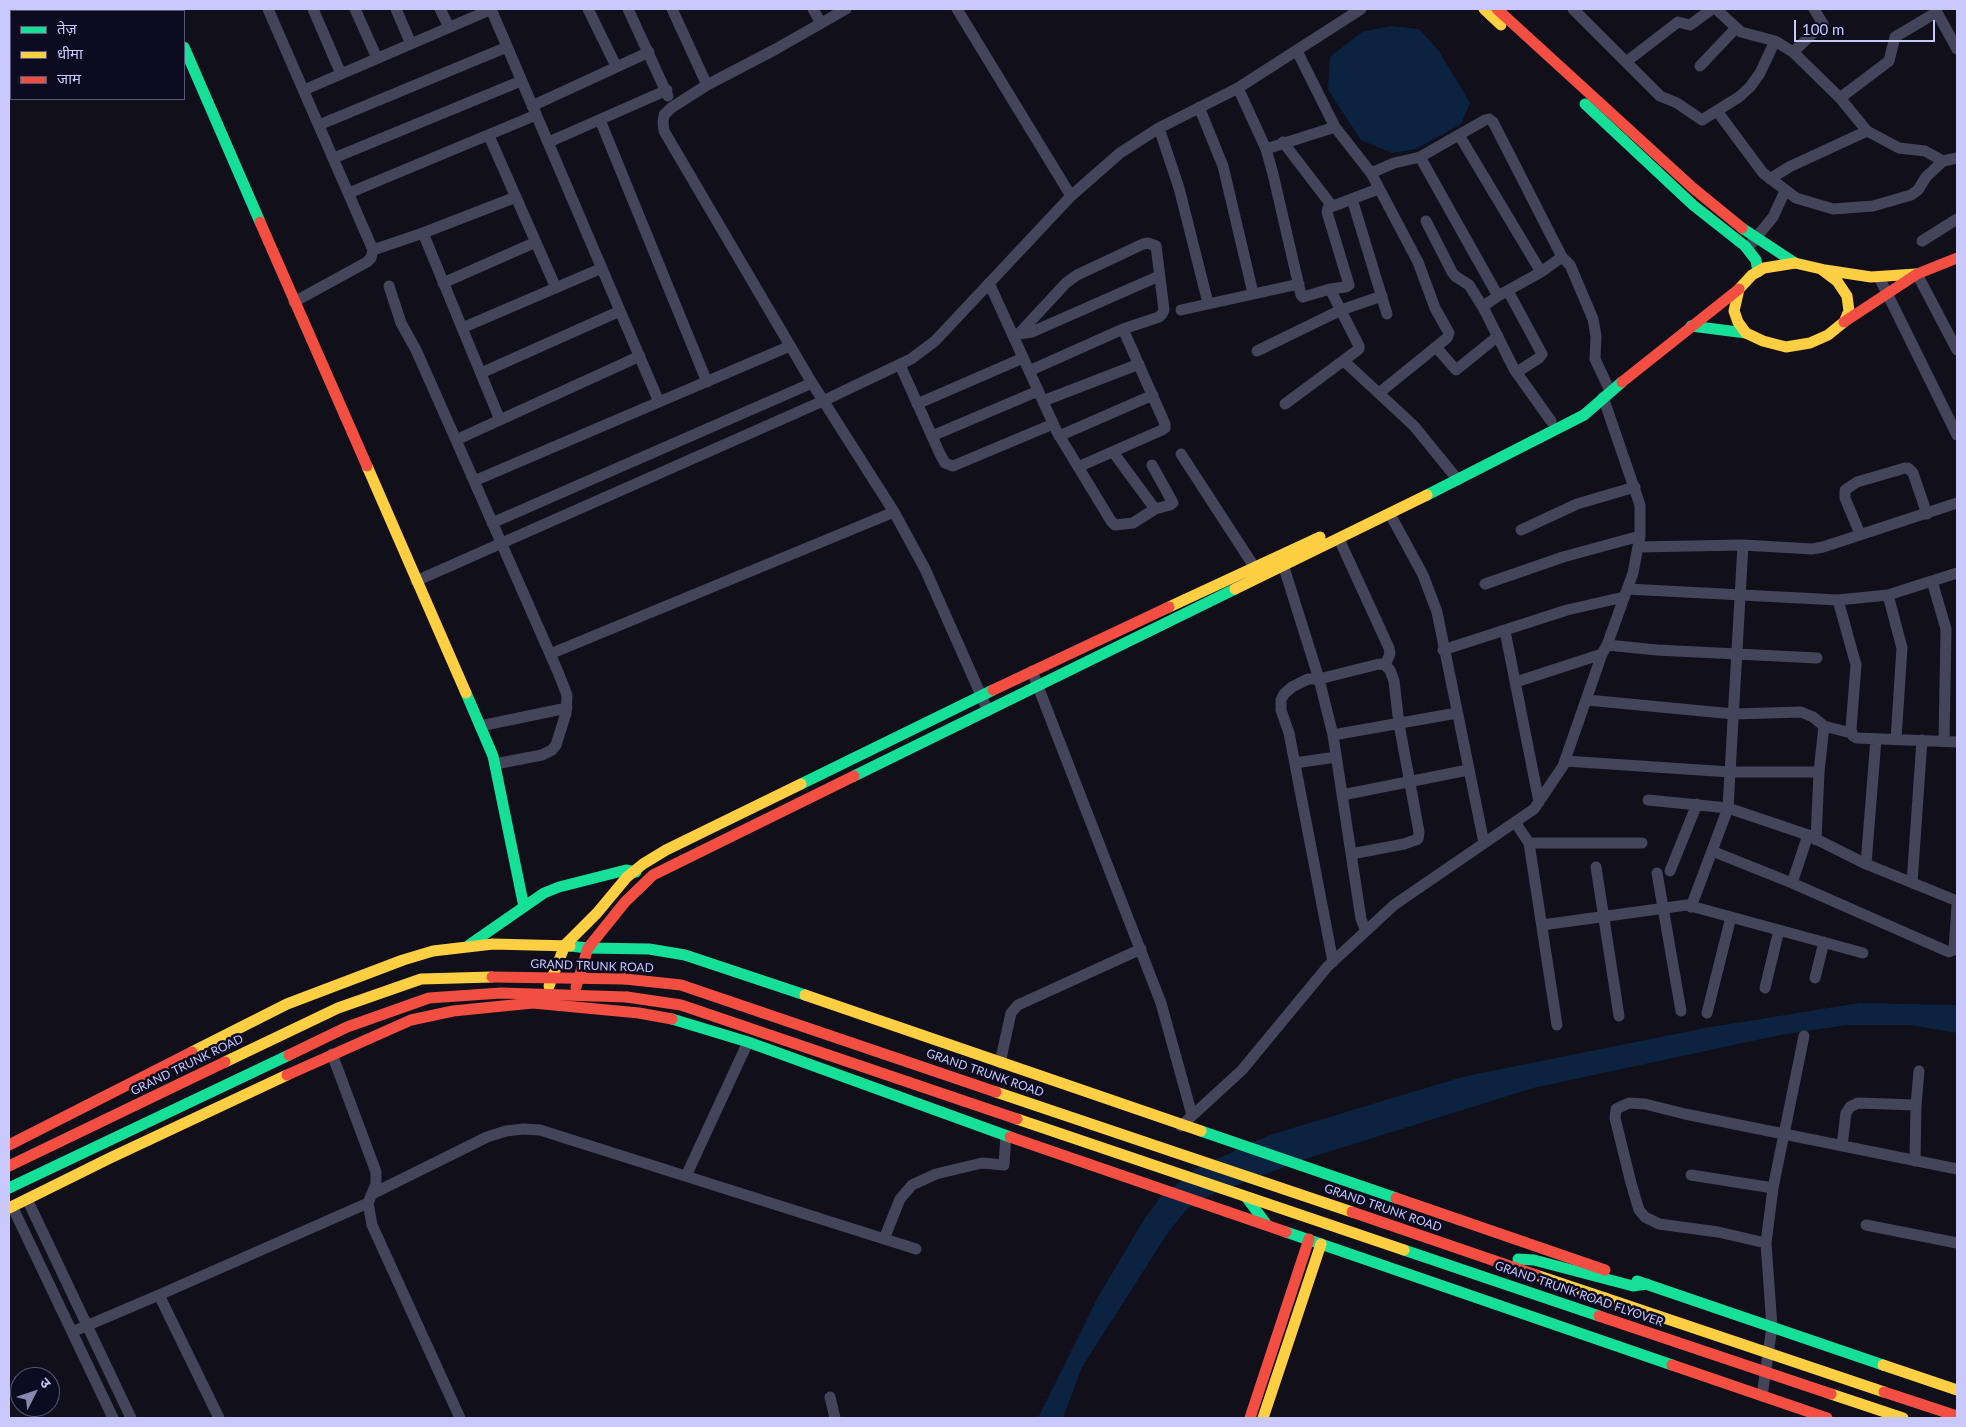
<!DOCTYPE html>
<html>
<head>
<meta charset="utf-8">
<style>
	body { margin:0 }
	#map { position:relative; width:1966px; height:1427px; overflow:hidden; background:#100f1a; font-family:Lato,"Noto Sans Devanagari",sans-serif }
	canvas { display:block }
	.frame { position:absolute; inset:0; border:10px solid #cac9ff; pointer-events:none }
	.legend { position:absolute; left:10px; top:10px; width:175px; height:90px; box-sizing:border-box; background:#0d0b1f; border:1px solid #595779; margin:0; padding:6px 9px; list-style:none; font-size:15px; color:#cac9ff }
	.legend li { display:flex; align-items:center; gap:10px; height:25px }
	.legend b { width:25px; border:1px solid #595779 }
	.north { position:absolute; left:10px; top:1367px; width:50px; height:50px; box-sizing:border-box; background:#0d0b1f; border:1px solid #595779; border-radius:50%; rotate:49deg; font-size:14px; font-weight:700; line-height:20px; text-align:center; color:#cac9ff }
	.north::after { content:''; display:block; margin:auto; width:18px; height:22px; background:#8988af; clip-path:polygon(50% 0,100% 100%,50% 72%,0 100%) }
	.scale { position:absolute; left:1794px; top:20px; width:141px; height:22px; box-sizing:border-box; border:2px solid #cac9ff; border-top:0; padding-left:6px; font-size:15px; line-height:18px; white-space:nowrap; color:#cac9ff; -webkit-text-stroke:4px #0d0b1f; paint-order:stroke }
</style>
</head>
<body>
<div id="map">
<canvas width="1966" height="1427"></canvas>
<div class="frame"></div>
<ul class="legend">
<li><b style="height:6px;background:#16e098"></b>तेज़</li>
<li><b style="height:6px;background:#ffcf43"></b>धीमा</li>
<li><b style="height:6px;background:#f24e42"></b>जाम</li>
</ul>
<div class="north">उ</div>
<div class="scale">100 m</div>
</div>
<script>
const ctx = document.querySelector('canvas').getContext('2d');
ctx.lineJoin = 'round';
function fill(path, color) {
  ctx.fillStyle = color;
  ctx.fill(path, 'evenodd');
}
function poly(rows) {
  const path = new Path2D();
  for (const r of rows) {
    path.moveTo(r[0], r[1]);
    for (let i = 2; i < r.length; i += 2) path.lineTo(r[i], r[i + 1]);
  }
  return path;
}
function stroke(path, color, width, dash) {
  ctx.strokeStyle = color;
  ctx.lineWidth = width;
  ctx.lineCap = dash ? 'butt' : 'round';
  ctx.setLineDash(dash || []);
  ctx.stroke(path);
}
function write(font, color, halo, rows, align = 'center') {
  ctx.font = font + ' Lato,sans-serif';
  ctx.lineWidth = 5;
  ctx.setLineDash([]);
  ctx.textBaseline = 'middle';
  ctx.strokeStyle = halo;
  ctx.fillStyle = color;
  for (const [text, x, y, turn = 0] of rows) {
    ctx.save();
    ctx.translate(x, y);
    ctx.rotate((+turn || 0) * Math.PI / 180);
    ctx.textAlign = isNaN(turn) ? turn : align;
    if (halo) ctx.strokeText(text, 0, 0);
    ctx.fillText(text, 0, 0);
    ctx.restore();
  }
}
fill(poly([
	[1390,26,1419,29,1439,51,1470,103,1461,124,1416,149,1392,153,1361,140,1328,90,1330,57,1362,32],
	[1859,1003,1957,1005,1957,1033,1911,1025,1847,1025,1780,1035,1533,1088,1305,1159,1208,1196,1187,1209,1169,1231,1082,1367,1063,1418,1038,1418,1098,1297,1145,1218,1160,1198,1195,1169,1270,1135,1462,1077,1705,1028]
]), '#0b2340');
stroke(poly([
	[268,9,373,250,371,258,367,262,294,302],
	[313,9,341,74],
	[355,9,377,58],
	[396,9,411,44],
	[440,9,449,27],
	[491,9,659,402],
	[588,9,616,66],
	[628,9,668,96],
	[672,9,707,85],
	[813,9,821,23],
	[846,9,776,49,707,85,671,108,664,115,663,122,664,131,812,383,894,512,925,569,988,711],
	[957,9,1071,196],
	[1573,9,1660,96,1677,103,1702,120,1739,97,1750,87,1760,73,1775,41],
	[1716,9,1741,32,1775,41,1793,52,1840,98,1867,131,1899,148,1925,151,1943,161,1957,158],
	[1935,9,1957,49],
	[1297,51,1335,127,1371,173,1418,262,1435,308,1449,333,1447,338,1379,393],
	[1793,52,1823,24,1814,9],
	[1626,62,1678,22,1690,25,1712,9],
	[1700,66,1736,28],
	[1238,88,1266,149,1273,174,1301,295,1303,297,1330,289,1346,287,1349,285,1327,212,1328,208,1378,189],
	[304,90,492,9],
	[1840,98,1889,61,1895,37,1937,12],
	[532,106,649,52],
	[1199,107,1223,166,1253,293],
	[1717,111,1763,173,1796,198,1833,209,1873,206,1911,195,1918,190,1926,177,1943,161],
	[600,120,707,382],
	[319,125,507,47],
	[1159,128,1179,188,1208,303],
	[1459,135,1541,272],
	[489,136,556,288],
	[549,142,667,90],
	[1283,142,1332,206],
	[1266,149,1335,127],
	[1420,157,1498,296],
	[334,158,521,81],
	[1371,173,1394,163,1420,157,1485,120,1489,119,1493,122,1562,257,1541,272,1498,296,1485,305,1484,309,1514,369,1551,421],
	[1770,179,1789,167,1867,131],
	[349,193,536,115],
	[1352,199,1387,314],
	[1426,221,1452,272,1455,276,1469,285,1484,309],
	[423,233,500,420],
	[1922,241,1957,219],
	[1751,244,1773,217,1785,191],
	[373,250,423,233,516,197],
	[1562,257,1570,265,1593,319,1596,336,1595,359,1610,391],
	[1917,274,1957,350],
	[1879,277,1957,435],
	[443,283,536,242],
	[989,283,1057,432,1111,521,1115,525,1133,523,1155,509,1170,505,1173,503,1152,465],
	[389,286,401,323,416,350,456,440,558,672,567,695,566,713,556,745,552,750,542,755,495,764],
	[1508,291,1542,354,1539,358,1517,372],
	[1181,310,1299,284],
	[462,328,602,268],
	[1019,334,1032,332,1159,276],
	[1015,338,1066,283,1077,275,1143,244,1148,243,1156,246,1164,310,1162,314,1159,317,1123,329,1029,371],
	[1436,347,1456,370,1498,336],
	[1257,351,1341,310,1382,296],
	[1344,361,1414,426,1458,480],
	[900,365,940,454,945,463,950,465,953,466,1053,424],
	[481,373,620,311],
	[1043,401,1139,364],
	[917,404,1023,358],
	[1285,404,1359,349,1359,346,1330,289],
	[932,436,1038,391],
	[1059,436,1153,395],
	[456,440,640,356],
	[1113,452,1155,509],
	[1181,454,1255,568],
	[1078,467,1162,430,1165,428,1165,424,1123,329],
	[474,481,790,346],
	[1390,514,1423,575,1437,612,1484,843],
	[492,523,812,383],
	[1521,530,1577,504,1635,487],
	[1860,534,1845,498,1845,490,1857,482,1905,468,1908,468,1913,473,1927,514],
	[1339,539,1389,648,1390,654,1385,665],
	[1638,547,1743,545,1812,549,1823,547,1957,503],
	[1281,558,1319,679,1333,735,1361,919,1366,931],
	[416,581,823,401,911,359,935,341,1071,196,1120,153,1159,128,1238,88,1361,9],
	[1932,581,1946,629,1944,741],
	[1485,584,1563,557,1640,536],
	[1627,589,1838,600,1888,595,1957,573],
	[1888,595,1902,648,1896,739],
	[1838,600,1856,665,1851,729,1853,736,1857,738,1957,742],
	[1505,631,1539,802],
	[1607,645,1657,650,1817,658],
	[1443,650,1567,610,1624,597],
	[550,654,894,512],
	[1032,671,1161,1003,1192,1115],
	[1516,682,1602,654],
	[1587,700,1734,714,1801,712,1813,717,1824,726,1851,733],
	[480,726,567,708],
	[1333,735,1457,713],
	[1565,761,1730,772,1819,772],
	[1295,763,1336,757],
	[1342,795,1468,770],
	[1648,800,1728,808,1808,835,1866,864,1957,901],
	[1515,822,1529,843,1557,1025],
	[1816,840,1819,772,1824,726],
	[1529,843,1642,843],
	[1712,851,1792,883,1949,952,1954,950,1957,905],
	[1866,864,1876,739],
	[1596,867,1619,1016],
	[1670,871,1697,804],
	[1657,873,1681,1011],
	[1792,883,1808,835],
	[1912,883,1922,740],
	[1691,907,1728,808,1743,545],
	[1542,925,1687,905,1863,953],
	[1333,962,1289,733,1281,710,1281,700,1284,694,1292,687,1308,679,1319,679,1379,664,1385,665,1390,670,1394,681,1399,724,1419,832,1418,839,1404,844,1351,854],
	[1815,978,1824,942],
	[1765,988,1779,930],
	[1707,1013,1731,917],
	[332,1054,376,1172,376,1184,368,1203,372,1225,460,1418],
	[1000,1063,1011,1013,1018,1005,1141,949],
	[1181,1126,1242,1070,1328,966,1366,931,1394,905,1534,809,1563,766,1602,654,1607,645,1633,573,1640,536,1640,505,1603,397],
	[1842,1146,1846,1113,1850,1107,1858,1103,1916,1105],
	[1915,1161,1916,1105,1919,1071],
	[1691,1175,1773,1188],
	[686,1176,748,1042],
	[372,1194,487,1137,506,1131,523,1129,540,1130,916,1249],
	[27,1199,131,1418],
	[12,1206,113,1418],
	[1866,1225,1957,1243],
	[884,1239,900,1199,912,1185,936,1174,982,1163,1004,1165,1006,1135],
	[1766,1243,1718,1232,1659,1224,1645,1217,1639,1210,1631,1183,1615,1118,1616,1109,1629,1103,1645,1104,1685,1114,1957,1169],
	[159,1295,219,1418],
	[72,1332,159,1295,368,1203],
	[1762,1396,1772,1327,1766,1243,1773,1188,1804,1036],
	[830,1397,835,1418]
]), '#44455b', 11);
stroke(poly([
	[184,47,260,222],
	[1585,104,1693,205,1745,246,1756,260,1758,272],
	[1742,228,1795,263],
	[1691,326,1746,333],
	[1427,495,1584,415,1622,382],
	[466,693,493,756,524,907],
	[854,776,1235,589],
	[801,784,993,690],
	[469,945,544,893,559,887,626,870,636,872],
	[570,946,588,948,649,949,685,955,805,995],
	[672,1019,748,1042,1010,1137],
	[1201,1131,1396,1198],
	[1246,1197,1267,1225],
	[1286,1232,1672,1365],
	[1404,1250,1599,1316],
	[1518,1259,1534,1260,1633,1286,1647,1284],
	[1637,1281,1883,1365]
]), '#16e098', 11);
stroke(poly([
	[167,9,168,11],
	[1484,9,1501,25],
	[1795,263,1821,269,1837,281,1847,296,1849,311,1844,322,1828,335,1810,343,1786,347,1763,341,1746,333,1738,322,1734,311,1739,289,1752,275,1764,268,1795,263],
	[1825,270,1871,277,1916,274],
	[367,466,466,693],
	[1235,589,1427,495],
	[1169,607,1320,537],
	[549,986,565,945,597,913,627,877,643,864,666,850,801,784],
	[805,995,1201,1131],
	[192,1052,287,1004,403,960,433,951,493,944,570,946],
	[996,1092,1352,1212],
	[1017,1119,1404,1250],
	[9,1208,110,1158,287,1075],
	[1536,1275,1605,1298],
	[1883,1365,1957,1390],
	[1263,1418,1321,1244]
]), '#ffcf43', 11);
stroke(poly([
	[1497,9,1693,188,1742,228],
	[260,222,367,466],
	[1844,322,1917,274,1957,258],
	[1622,382,1739,289],
	[993,690,1169,607],
	[625,979,681,985,996,1092],
	[576,987,588,948,625,902,653,875,854,776],
	[627,997,681,1005,1017,1119],
	[287,1075,411,1020,453,1011,533,1003,639,1013,672,1019],
	[1010,1137,1286,1232],
	[9,1145,192,1052],
	[1396,1198,1605,1270],
	[1352,1212,1536,1275],
	[1672,1365,1827,1418],
	[1250,1418,1309,1239]
]), '#f24e42', 11);
stroke(poly([
	[9,1188,289,1055]
]), '#16e098', 11);
stroke(poly([
	[225,1062,338,1008,421,979,492,977],
	[1605,1298,1884,1392],
	[1831,1394,1903,1418]
]), '#ffcf43', 11);
stroke(poly([
	[492,977,625,979],
	[289,1055,347,1027,429,998,501,993,627,997],
	[9,1166,225,1062],
	[1599,1316,1831,1394],
	[1884,1392,1957,1416]
]), '#f24e42', 11);
write('12px', '#cac9ff', '#0d0b1f', [
	["GRAND TRUNK ROAD",592,966,2],
	["GRAND TRUNK ROAD",187,1065,-26],
	["GRAND TRUNK ROAD",985,1073,19],
	["GRAND TRUNK ROAD",1383,1208,19],
	["GRAND TRUNK ROAD FLYOVER",1579,1294,19]
]);
</script>
</body>
</html>
